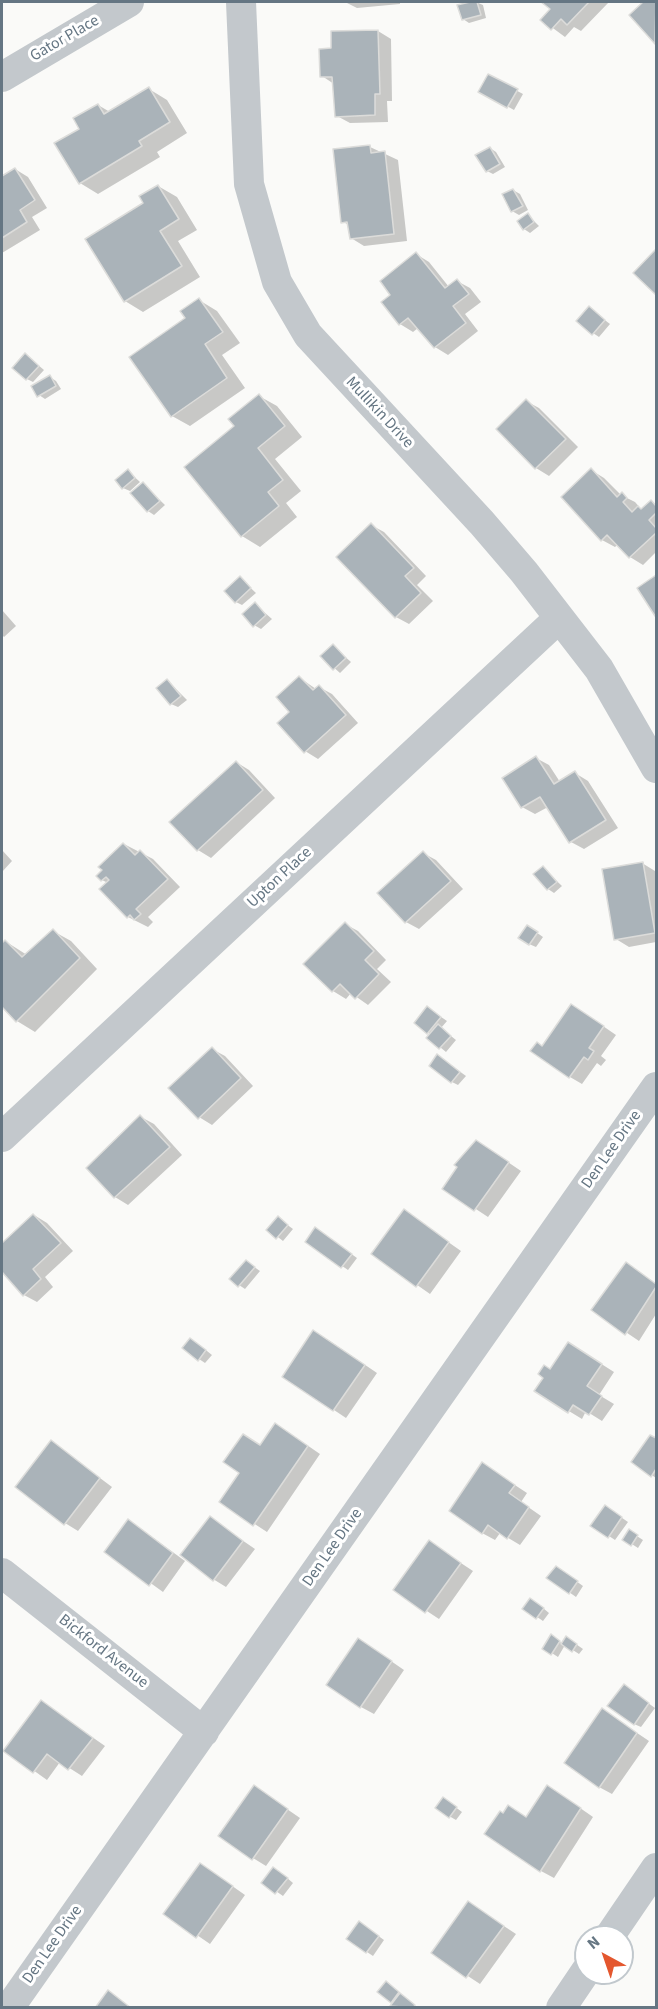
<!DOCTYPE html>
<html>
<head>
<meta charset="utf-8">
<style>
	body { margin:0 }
	#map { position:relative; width:658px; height:2009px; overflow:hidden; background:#fafaf8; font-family:"Source Sans 3",sans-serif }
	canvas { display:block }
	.frame { position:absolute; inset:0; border:3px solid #657683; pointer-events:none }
	.north { position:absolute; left:574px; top:1925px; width:60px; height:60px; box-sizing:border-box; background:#fff; border:2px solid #c1c8cd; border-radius:50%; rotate:320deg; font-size:16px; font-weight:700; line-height:24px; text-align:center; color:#657683 }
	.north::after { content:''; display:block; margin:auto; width:21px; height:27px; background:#e4572e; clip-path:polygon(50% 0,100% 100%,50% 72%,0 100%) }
</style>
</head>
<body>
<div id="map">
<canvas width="658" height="2009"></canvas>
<div class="frame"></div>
<div class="north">N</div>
</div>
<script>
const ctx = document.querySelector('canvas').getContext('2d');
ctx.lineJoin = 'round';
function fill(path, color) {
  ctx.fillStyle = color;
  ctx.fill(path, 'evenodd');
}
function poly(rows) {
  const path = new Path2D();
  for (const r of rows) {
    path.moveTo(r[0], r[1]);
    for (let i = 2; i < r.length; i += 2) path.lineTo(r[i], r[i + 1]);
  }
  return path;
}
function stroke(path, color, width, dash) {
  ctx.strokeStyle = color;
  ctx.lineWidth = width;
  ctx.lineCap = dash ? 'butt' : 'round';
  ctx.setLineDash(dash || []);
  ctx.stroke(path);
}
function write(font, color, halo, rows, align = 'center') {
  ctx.font = font + ' "Source Sans 3",sans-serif';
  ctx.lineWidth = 6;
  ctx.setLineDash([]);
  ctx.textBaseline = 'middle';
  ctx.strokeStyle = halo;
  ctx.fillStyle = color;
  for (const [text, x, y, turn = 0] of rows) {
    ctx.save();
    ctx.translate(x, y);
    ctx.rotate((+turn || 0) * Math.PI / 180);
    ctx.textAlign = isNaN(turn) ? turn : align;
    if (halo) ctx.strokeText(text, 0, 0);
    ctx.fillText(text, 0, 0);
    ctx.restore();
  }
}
fill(poly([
	[345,2,400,2,400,4,357,8],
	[476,2,483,5,486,18,469,23,463,19,459,6],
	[543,2,609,2,581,31,574,27,565,37,542,20,552,9],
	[645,2,656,2,656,43,631,15],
	[378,31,391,39,392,101,387,101,388,122,350,123,337,116,334,84,322,76,333,50],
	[489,76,523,94,514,110,480,91],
	[149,89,167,100,187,133,157,152,160,157,98,194,80,183,81,129,98,105,110,112],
	[370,147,398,160,407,241,364,246,351,238,349,225,343,222],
	[490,148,496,152,505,167,493,174,487,171],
	[15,169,28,177,47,208,32,217,40,230,2,253,2,178],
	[158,186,177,197,197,230,178,241,200,277,143,312,125,301],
	[513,190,520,194,528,210,519,215,512,211],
	[528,215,539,226,530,233,524,229],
	[656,251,656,293,635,273],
	[416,254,429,262,449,287,457,281,470,288,481,302,465,314,478,331,448,355,435,347,418,328,413,332,400,324,392,295],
	[199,300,217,311,240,343,222,355,245,388,190,426,172,416,187,319],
	[589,308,610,324,599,337,593,333],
	[31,359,44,370,33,382,27,379],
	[50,377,56,381,61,389,45,399,39,395],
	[259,396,277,406,302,437,275,459,301,491,286,503,297,517,260,547,242,536,236,426],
	[526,401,539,408,578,447,549,476,536,468,498,429],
	[591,470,604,478,621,495,635,502,642,510,651,502,656,505,656,552,643,565,630,557,618,544,615,547,602,540],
	[128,471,140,482,130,491,123,488],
	[143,484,165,505,154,515,148,511],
	[371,525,384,532,426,576,417,585,433,601,409,624,396,617,338,557],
	[656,577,656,614,639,588],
	[240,578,256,593,242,605,236,602],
	[255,604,272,619,261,629,254,625],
	[2,610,16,626,4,637,2,635],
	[333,646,351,662,340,673,322,657],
	[300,678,316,689,319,687,332,694,358,723,318,759,305,751,291,712],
	[167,680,187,700,178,707,171,704],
	[536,758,549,765,560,782,575,773,588,781,618,828,584,849,571,842,548,807,535,814,522,807],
	[236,762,249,770,275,798,211,858,198,850,172,822],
	[124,844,153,859,180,887,148,917,153,922,148,927,128,917,108,883,102,880,104,870],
	[2,850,12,861,2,872],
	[423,853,436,860,463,889,419,929,406,922],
	[642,863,655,871,656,942,629,947,616,939],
	[543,868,562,886,554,893,548,889],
	[345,924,358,931,386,960,377,969,391,982,368,1005,351,993,346,999,333,991],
	[533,930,543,937,536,947,529,944],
	[53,931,71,941,97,969,35,1032,17,1021,2,1003,2,945,5,941,27,955],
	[428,1008,447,1021,441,1028,456,1040,446,1052,429,1038,431,1035,416,1023],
	[584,1013,616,1035,601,1056,606,1060,601,1066,597,1063,582,1084,570,1077,543,1048],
	[212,1049,225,1056,253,1086,212,1125,199,1117],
	[444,1060,466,1076,458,1085,452,1082],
	[141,1117,154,1124,182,1155,128,1205,115,1197],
	[477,1141,521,1171,488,1217,444,1188],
	[404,1211,461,1251,430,1294,373,1254],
	[34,1215,47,1223,73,1251,45,1277,53,1287,37,1302,24,1295,2,1270,2,1245],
	[278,1218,293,1229,283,1241,269,1230],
	[322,1233,357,1258,348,1270,307,1242],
	[247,1262,260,1271,245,1289,239,1285],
	[626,1264,656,1284,656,1314,639,1341,593,1310],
	[327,1339,377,1373,346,1418,334,1410],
	[197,1343,212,1355,205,1363,199,1359],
	[581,1351,614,1372,599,1395,614,1404,602,1421,586,1411,582,1419,536,1391,550,1371],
	[288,1432,320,1454,267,1532,221,1502,261,1446],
	[651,1437,656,1440,656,1478,633,1462],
	[52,1442,112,1487,78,1531,65,1523],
	[483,1464,527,1493,521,1502,541,1516,520,1545,500,1533,495,1540,482,1533],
	[612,1511,628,1522,615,1540,609,1536],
	[210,1518,255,1549,226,1587,213,1579],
	[141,1529,185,1561,163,1592,106,1551],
	[629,1531,643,1540,638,1548,624,1539],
	[429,1542,473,1571,439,1619,395,1590],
	[562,1571,583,1586,576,1597,549,1578],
	[537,1603,549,1613,543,1621,524,1608],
	[551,1636,563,1644,573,1642,583,1649,579,1654,565,1645,558,1657,544,1648],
	[372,1648,404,1670,374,1714,361,1707],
	[630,1690,655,1708,641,1727,634,1724],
	[42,1702,105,1746,82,1776,60,1762,47,1780,5,1750],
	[603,1710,649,1741,612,1794,599,1787],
	[255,1787,300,1818,266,1866,253,1858],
	[560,1794,593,1817,554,1878,541,1871,503,1815,509,1807,528,1818],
	[450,1803,462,1812,456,1820,449,1816],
	[201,1864,245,1895,210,1944,165,1913],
	[280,1872,293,1883,283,1896,263,1882],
	[469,1903,516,1934,480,1984,433,1953],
	[366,1927,384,1940,373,1956,367,1952],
	[392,1987,418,2008,392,2005,394,2003,380,1991]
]), '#0003');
const building = poly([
	[470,2,477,2,481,15,462,20,457,5,470,2],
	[541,2,589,2,567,25,561,19,551,30,540,20,550,9,541,2],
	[643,2,656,2,655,44,629,15,643,2],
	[378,30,380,94,375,94,375,115,335,117,332,77,320,77,319,49,331,48,331,31,378,30],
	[488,74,518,89,507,108,478,92,488,74],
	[149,87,170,122,139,141,142,146,79,184,54,143,79,129,73,118,98,104,104,114,149,87],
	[370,145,371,153,385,151,394,234,350,239,347,222,341,223,333,149,370,145],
	[490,147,500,164,486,172,475,155,490,147],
	[15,168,35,200,20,210,27,222,2,238,2,176,15,168],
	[158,185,179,219,160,231,182,266,124,302,85,239,143,203,139,196,158,185],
	[513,189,523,206,511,212,502,194,513,189],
	[528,213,534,222,523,230,517,221,528,213],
	[656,249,656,295,633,273,656,249],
	[416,252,445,288,457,279,469,294,453,306,466,323,434,348,408,318,399,325,381,302,390,295,380,281,416,252],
	[199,298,223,332,205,344,227,378,171,417,129,357,185,318,180,311,199,298],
	[589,306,605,320,592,335,576,321,589,306],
	[25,353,39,366,26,380,12,368,25,353],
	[50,375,56,386,37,397,31,386,50,375],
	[259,394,285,426,258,448,283,480,268,492,279,506,241,537,184,467,234,426,228,419,259,394],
	[526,399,566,439,535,469,496,429,526,399],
	[591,468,617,497,622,492,627,498,623,502,632,512,638,506,641,509,651,500,656,506,656,513,649,520,656,528,656,533,629,558,607,535,601,541,561,497,591,468],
	[128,469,135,478,122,489,115,480,128,469],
	[143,482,160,501,147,512,130,493,143,482],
	[371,523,414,568,405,576,421,593,395,618,336,557,371,523],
	[656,575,656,614,655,616,637,588,656,575],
	[240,576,251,588,235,603,224,591,240,576],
	[255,602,266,615,253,627,242,614,255,602],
	[333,644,346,658,333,670,320,656,333,644],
	[299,676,313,690,319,685,346,715,304,753,277,723,289,712,276,697,299,676],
	[167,679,181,696,170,705,156,688,167,679],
	[536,756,554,784,575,771,606,820,569,843,540,797,521,808,502,778,536,756],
	[236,761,263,790,197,851,169,822,236,761],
	[123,843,135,855,140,850,168,879,136,909,141,914,134,920,130,915,127,918,99,889,109,880,106,877,101,881,96,876,102,870,98,867,123,843],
	[423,851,451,881,405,923,377,893,423,851],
	[643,862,655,933,614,940,602,869,643,862],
	[543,866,557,882,547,890,533,874,543,866],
	[345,922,374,951,365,960,379,974,355,999,340,984,332,992,303,964,345,922],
	[527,925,538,932,529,945,518,938,527,925],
	[53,929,80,958,16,1022,2,1007,2,943,5,940,22,957,53,929],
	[571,1004,604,1026,589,1048,594,1051,588,1060,584,1057,569,1078,530,1051,537,1042,542,1046,571,1004],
	[427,1006,441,1017,427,1034,414,1023,427,1006],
	[438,1024,451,1036,439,1049,426,1038,438,1024],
	[212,1047,241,1078,198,1119,168,1088,212,1047],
	[437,1054,460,1072,451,1083,429,1066,437,1054],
	[140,1115,170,1147,114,1198,86,1168,140,1115],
	[476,1140,509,1162,474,1211,442,1189,457,1167,454,1165,476,1140],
	[404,1209,449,1242,416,1287,371,1254,404,1209],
	[33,1214,61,1243,33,1269,41,1279,23,1296,2,1272,2,1243,33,1214],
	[278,1216,288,1225,276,1239,266,1230,278,1216],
	[315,1227,352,1254,341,1268,305,1242,315,1227],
	[246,1260,255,1267,238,1287,229,1279,246,1260],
	[626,1262,656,1284,656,1287,625,1335,591,1310,626,1262],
	[313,1330,365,1365,333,1411,282,1377,313,1330],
	[190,1338,206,1350,198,1361,182,1348,190,1338],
	[568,1342,602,1364,587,1386,602,1396,589,1415,573,1405,568,1413,534,1391,543,1378,538,1374,544,1365,550,1369,568,1342],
	[275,1423,308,1446,253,1526,219,1502,239,1473,223,1462,243,1434,260,1445,275,1423],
	[650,1435,656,1438,656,1469,651,1477,631,1462,650,1435],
	[51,1440,100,1478,64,1525,15,1487,51,1440],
	[482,1462,515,1485,509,1493,529,1507,507,1539,488,1525,482,1534,449,1511,482,1462],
	[605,1505,622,1517,608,1538,590,1526,605,1505],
	[210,1516,243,1541,213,1581,180,1555,210,1516],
	[128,1519,173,1553,149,1586,104,1552,128,1519],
	[629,1529,638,1535,631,1546,622,1540,629,1529],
	[429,1540,461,1563,425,1613,393,1590,429,1540],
	[556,1566,578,1581,569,1594,546,1578,556,1566],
	[530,1598,544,1608,536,1619,522,1609,530,1598],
	[551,1634,560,1641,551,1655,542,1649,551,1634],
	[566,1636,577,1644,572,1652,561,1644,566,1636],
	[358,1638,392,1661,360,1708,326,1685,358,1638],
	[624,1684,649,1703,634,1725,607,1706,624,1684],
	[41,1700,93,1738,68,1770,47,1754,33,1773,3,1751,41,1700],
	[602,1708,637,1733,599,1788,564,1763,602,1708],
	[254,1785,288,1809,252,1860,218,1836,254,1785],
	[547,1785,581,1808,540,1872,484,1834,500,1811,503,1813,508,1805,526,1817,547,1785],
	[443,1797,457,1807,449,1818,435,1808,443,1797],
	[200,1863,233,1886,196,1938,163,1914,200,1863],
	[273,1867,288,1878,275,1894,261,1883,273,1867],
	[468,1901,504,1926,466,1978,431,1953,468,1901],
	[359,1921,379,1936,366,1953,346,1939,359,1921],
	[386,1981,399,1992,391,2003,377,1992,386,1981],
	[108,1990,131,2008,95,2008,108,1990],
	[400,1993,415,2005,413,2008,390,2006,400,1993]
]);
fill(building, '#aab3b9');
stroke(building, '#dcdcda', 1.5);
stroke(poly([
	[241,2,249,184,277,282,308,335,482,523,524,572,599,669,656,768],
	[2,77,129,2],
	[2,1137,558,619],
	[2,1573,204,1732],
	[609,1937,656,1868],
	[9,2008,656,1087],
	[561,2008,586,1971]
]), '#c3c8cc', 30);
write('16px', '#657683', '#fff', [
	["Gator Place",65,39,-30],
	["Mullikin Drive",379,413,47],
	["Upton Place",280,878,-43],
	["Den Lee Drive",612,1150,-55],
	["Den Lee Drive",333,1548,-55],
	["Bickford Avenue",103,1652,38],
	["Den Lee Drive",53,1945,-55]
]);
</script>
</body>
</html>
